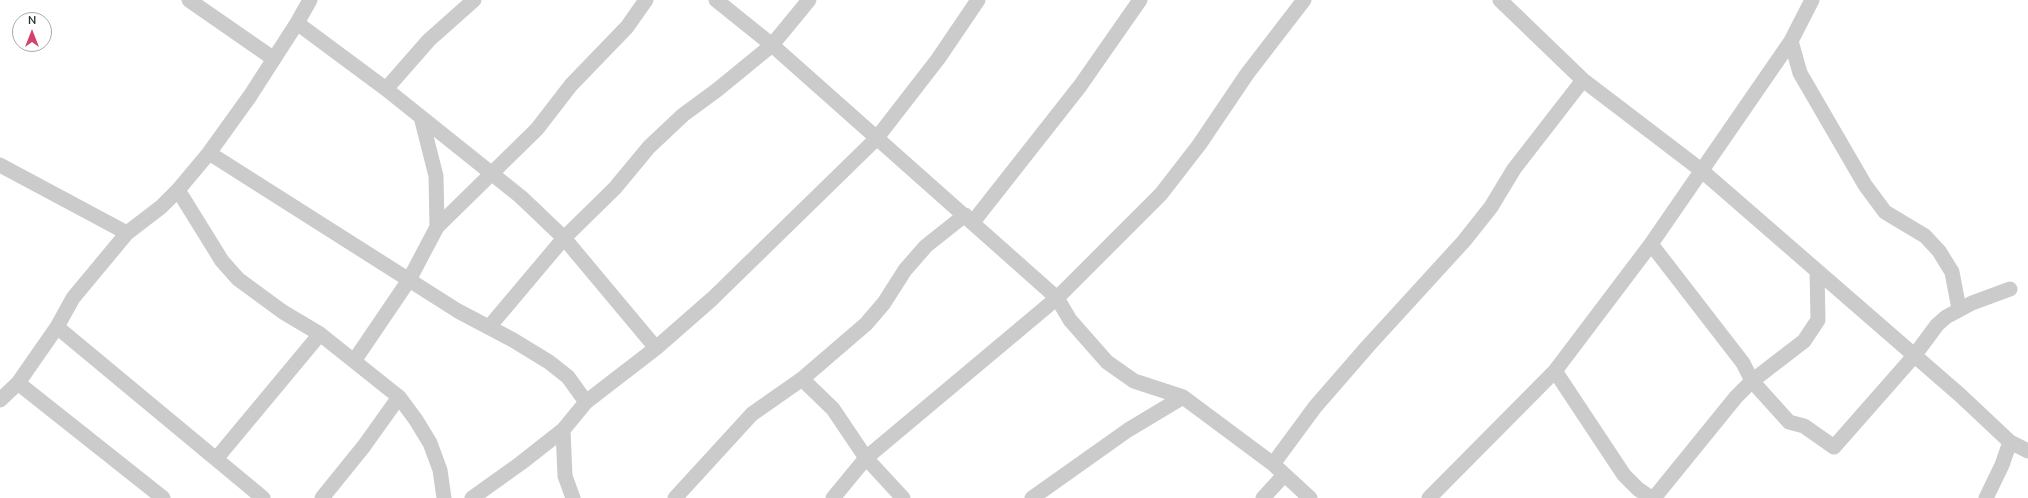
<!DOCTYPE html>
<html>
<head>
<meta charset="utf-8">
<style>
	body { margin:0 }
	#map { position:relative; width:2028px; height:498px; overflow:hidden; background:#fff; font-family:"Nunito Sans",sans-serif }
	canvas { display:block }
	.north { position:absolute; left:12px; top:12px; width:40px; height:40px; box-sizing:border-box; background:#fff; border:1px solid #ababab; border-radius:50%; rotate:0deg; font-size:11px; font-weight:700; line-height:16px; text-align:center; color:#2e2e2e }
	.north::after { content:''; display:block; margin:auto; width:14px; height:18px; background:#d5416c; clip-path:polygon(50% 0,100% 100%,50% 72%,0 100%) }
</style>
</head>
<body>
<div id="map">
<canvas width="2028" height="498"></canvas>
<div class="north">N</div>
</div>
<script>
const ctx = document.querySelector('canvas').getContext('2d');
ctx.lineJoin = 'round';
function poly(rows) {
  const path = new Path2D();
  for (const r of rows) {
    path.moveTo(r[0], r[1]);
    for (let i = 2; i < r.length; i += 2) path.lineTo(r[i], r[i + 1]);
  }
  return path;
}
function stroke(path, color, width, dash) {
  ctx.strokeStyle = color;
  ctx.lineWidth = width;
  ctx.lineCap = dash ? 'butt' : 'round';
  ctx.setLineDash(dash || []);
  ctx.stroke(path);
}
stroke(poly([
	[189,0,274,59],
	[716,0,772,45,1057,298,1070,320,1107,362,1134,381,1183,397,1273,464,1310,498],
	[1500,0,1583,80,1701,170,1960,395,2010,442,2028,451],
	[297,23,386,89,521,197,564,238,656,348],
	[1791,41,1800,73,1865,185,1885,212,1925,236,1939,251,1952,272,1959,309],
	[386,89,429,40,474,0],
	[421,117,436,176,437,227],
	[209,153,458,311,513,340,549,362,568,377,586,402],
	[0,165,127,233],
	[178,190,222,261,238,279,283,312,320,334,399,397,416,420,430,443,440,470,444,498],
	[973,222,1080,86,1140,0],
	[1651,244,1743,363,1752,381,1736,397,1654,498],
	[1817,271,1818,320,1804,341,1752,381,1789,422,1804,426,1834,447,1914,356,1937,325,1946,317,1972,303,2010,289],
	[57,327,263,498],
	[489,327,564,238,615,188,649,147,683,115,717,90,772,45,809,0],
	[354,361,409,280,437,227,537,129,571,85,627,27,646,0],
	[1555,371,1624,475,1638,489,1651,498],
	[802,379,833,409,866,458,903,498],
	[18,383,163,498],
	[0,400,18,383,57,327,73,298,127,233,161,207,178,190,209,153,250,96,297,23,310,0],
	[563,430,565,476,573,498],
	[216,459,320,334],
	[1273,464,1315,407,1368,346,1464,241,1491,207,1514,169,1583,80],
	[322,498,364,446,399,397],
	[472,498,521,463,563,430,586,402,656,348,712,299,876,139,938,59,978,0],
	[675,498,752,414,802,379,866,324,884,303,905,270,926,246,965,215],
	[833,498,866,458,1057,298,1161,194,1199,145,1247,74,1304,0],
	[1032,498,1128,430,1183,397],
	[1263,498,1284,475],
	[1429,498,1555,371,1651,244,1791,41,1812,0],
	[1986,498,2002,465,2010,442]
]), '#cbcbcb', 15);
</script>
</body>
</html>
